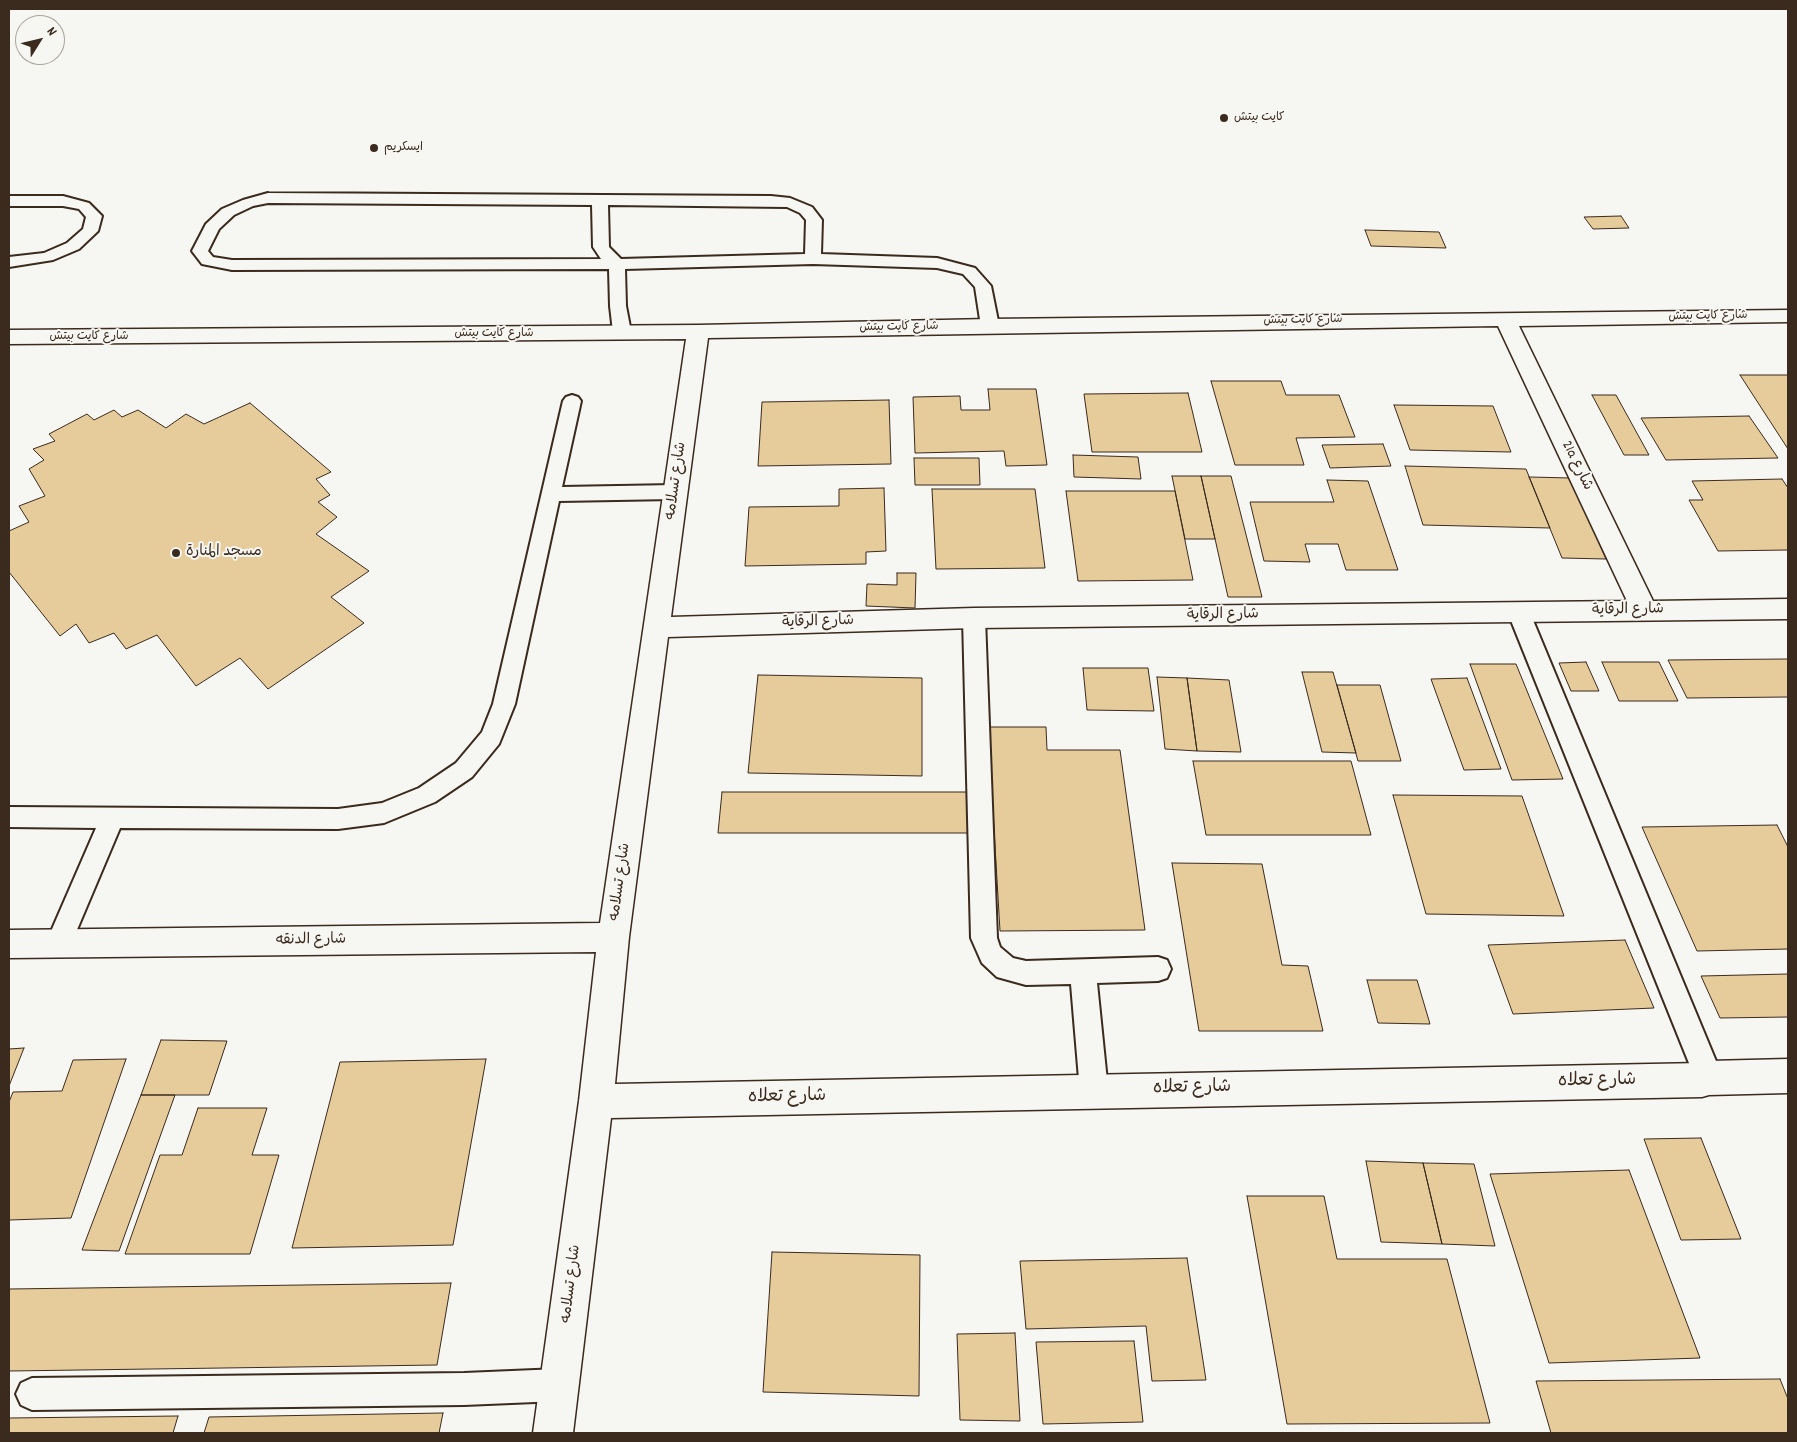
<!DOCTYPE html>
<html>
<head>
<meta charset="utf-8">
<style>
	body { margin:0 }
	#map { position:relative; width:1797px; height:1442px; overflow:hidden; background:#f6f6f2; font-family:Dekko,sans-serif }
	canvas { display:block }
	.frame { position:absolute; inset:0; border:10px solid #3b2a1e; pointer-events:none }
	.north { position:absolute; left:15px; top:15px; width:50px; height:50px; box-sizing:border-box; background:#f6f6f2; border:1px solid #aba49d; border-radius:50%; rotate:54deg; font-size:14px; font-weight:700; line-height:20px; text-align:center; color:#3b2a1e }
	.north::after { content:''; display:block; margin:auto; width:18px; height:22px; background:#3b2a1e; clip-path:polygon(50% 0,100% 100%,50% 72%,0 100%) }
</style>
</head>
<body>
<div id="map">
<canvas width="1797" height="1442"></canvas>
<div class="frame"></div>
<div class="north">N</div>
</div>
<script>
const ctx = document.querySelector('canvas').getContext('2d');
ctx.lineJoin = 'round';
function fill(path, color) {
  ctx.fillStyle = color;
  ctx.fill(path, 'evenodd');
}
function poly(rows) {
  const path = new Path2D();
  for (const r of rows) {
    path.moveTo(r[0], r[1]);
    for (let i = 2; i < r.length; i += 2) path.lineTo(r[i], r[i + 1]);
  }
  return path;
}
function stroke(path, color, width, dash) {
  ctx.strokeStyle = color;
  ctx.lineWidth = width;
  ctx.lineCap = dash ? 'butt' : 'round';
  ctx.setLineDash(dash || []);
  ctx.stroke(path);
}
function write(font, color, halo, rows, align = 'center') {
  ctx.font = font + ' Dekko,"Playpen Sans Arabic",sans-serif';
  ctx.lineWidth = 4;
  ctx.setLineDash([]);
  ctx.textBaseline = 'middle';
  ctx.strokeStyle = halo;
  ctx.fillStyle = color;
  for (const [text, x, y, turn = 0] of rows) {
    ctx.save();
    ctx.translate(x, y);
    ctx.rotate((+turn || 0) * Math.PI / 180);
    ctx.textAlign = isNaN(turn) ? turn : align;
    if (halo) ctx.strokeText(text, 0, 0);
    ctx.fillText(text, 0, 0);
    ctx.restore();
  }
}
const building = poly([
	[1621,216,1629,228,1593,229,1584,217,1621,216],
	[1365,230,1439,232,1446,248,1371,246,1365,230],
	[1740,375,1788,375,1788,449,1740,375],
	[1211,381,1281,381,1286,395,1339,395,1355,437,1296,438,1304,465,1235,465,1211,381],
	[988,389,1036,389,1047,465,1006,466,1004,451,915,453,913,397,960,396,961,410,990,410,988,389],
	[1188,393,1202,452,1092,452,1084,394,1188,393],
	[1592,395,1616,395,1649,455,1624,455,1592,395],
	[889,400,891,464,758,466,762,402,889,400],
	[250,403,331,472,316,479,330,495,318,502,337,517,316,534,369,571,331,597,364,623,268,689,240,658,196,686,157,635,126,649,114,633,89,643,76,624,60,636,9,572,9,531,29,522,19,506,45,496,29,469,44,460,33,449,55,441,49,434,87,414,94,420,114,410,122,417,138,410,166,428,186,414,204,424,250,403],
	[1394,405,1493,406,1511,452,1410,450,1394,405],
	[1749,416,1778,458,1666,460,1641,418,1749,416],
	[1383,444,1391,466,1330,468,1322,445,1383,444],
	[1073,455,1138,457,1141,479,1074,477,1073,455],
	[914,458,979,458,980,485,915,485,914,458],
	[1405,466,1526,469,1550,528,1423,525,1405,466],
	[1172,476,1201,476,1215,539,1185,539,1172,476],
	[1201,476,1231,476,1262,597,1228,597,1201,476],
	[1529,477,1571,478,1606,559,1562,558,1529,477],
	[1782,479,1788,488,1788,550,1718,551,1689,500,1703,500,1692,481,1782,479],
	[1327,480,1368,481,1398,570,1346,570,1338,544,1305,544,1310,562,1264,561,1250,502,1334,502,1327,480],
	[884,488,886,551,866,552,866,564,745,566,749,507,839,506,839,489,884,488],
	[932,489,1035,489,1045,568,936,569,932,489],
	[1066,491,1175,491,1193,580,1078,581,1066,491],
	[897,573,916,573,915,608,866,606,867,584,897,585,897,573],
	[1788,659,1788,697,1687,698,1668,660,1788,659],
	[1586,662,1599,691,1571,691,1559,663,1586,662],
	[1602,662,1659,662,1678,701,1619,701,1602,662],
	[1470,664,1516,664,1563,779,1512,780,1470,664],
	[1083,668,1148,668,1154,711,1087,710,1083,668],
	[1302,672,1333,672,1356,753,1322,752,1302,672],
	[758,675,922,678,922,776,748,773,758,675],
	[1157,677,1187,678,1197,751,1165,749,1157,677],
	[1187,678,1229,680,1241,752,1197,751,1187,678],
	[1467,678,1501,769,1464,770,1431,679,1467,678],
	[1337,685,1380,685,1401,761,1358,761,1337,685],
	[988,727,1046,727,1047,750,1120,750,1145,930,1000,931,988,727],
	[1193,761,1351,761,1371,835,1206,835,1193,761],
	[722,792,967,792,969,833,718,833,722,792],
	[1393,795,1522,796,1564,916,1426,914,1393,795],
	[1777,825,1788,847,1788,949,1697,951,1642,827,1777,825],
	[1172,863,1262,864,1282,965,1308,966,1323,1031,1199,1031,1172,863],
	[1625,940,1654,1008,1513,1014,1488,945,1625,940],
	[1788,974,1788,1017,1720,1018,1701,976,1788,974],
	[1367,980,1417,980,1430,1024,1378,1023,1367,980],
	[161,1040,227,1041,209,1095,141,1095,161,1040],
	[24,1048,9,1086,9,1049,24,1048],
	[126,1059,71,1218,9,1220,9,1102,13,1092,62,1091,73,1060,126,1059],
	[486,1059,453,1245,292,1248,340,1062,486,1059],
	[141,1095,175,1095,119,1251,82,1250,141,1095],
	[198,1108,267,1108,252,1155,279,1155,250,1254,125,1254,160,1155,182,1155,198,1108],
	[1701,1138,1741,1239,1681,1240,1644,1139,1701,1138],
	[1366,1161,1423,1163,1442,1244,1381,1242,1366,1161],
	[1423,1163,1474,1164,1495,1246,1442,1244,1423,1163],
	[1629,1170,1700,1358,1549,1363,1490,1174,1629,1170],
	[1247,1196,1324,1196,1337,1259,1447,1259,1490,1423,1287,1424,1247,1196],
	[772,1252,920,1255,919,1396,763,1392,772,1252],
	[1187,1258,1206,1380,1152,1381,1146,1326,1026,1329,1020,1261,1187,1258],
	[451,1283,437,1365,9,1371,9,1289,451,1283],
	[1015,1333,1020,1421,960,1420,957,1334,1015,1333],
	[1134,1341,1143,1422,1043,1424,1036,1342,1134,1341],
	[1780,1379,1788,1399,1788,1433,1551,1433,1536,1381,1780,1379],
	[443,1413,439,1433,204,1433,209,1417,443,1413],
	[178,1416,173,1433,9,1433,9,1418,178,1416]
]);
fill(building, '#e6cb9b');
stroke(building, '#3b2a1e', 1);
const service = poly([
	[268,193,771,196,790,198,812,207,822,220,821,254,937,258,975,268,991,286,999,326,996,330,990,331,984,330,981,326,975,287,963,274,937,268,813,264,625,269,626,306,631,332,628,336,622,337,616,336,613,332,610,306,609,269,232,270,202,264,192,251,206,224,222,209,243,200,268,193],
	[268,203,592,205,593,247,601,259,232,260,213,257,208,251,219,229,234,215,253,206,268,203],
	[608,205,787,207,800,213,806,220,805,254,621,259,609,247,608,205],
	[9,196,63,196,89,203,102,216,98,231,79,249,53,260,9,267,9,257,44,253,67,243,83,229,86,217,79,209,63,206,9,206,9,196],
	[572,395,578,397,581,401,562,487,674,485,681,487,684,492,681,497,674,499,559,501,515,704,499,744,472,777,435,802,384,823,338,829,120,828,68,951,59,955,50,951,46,943,96,828,9,827,9,807,338,809,382,803,419,788,456,763,482,732,493,704,563,401,566,397,572,395],
	[1519,605,1526,607,1530,613,1723,1078,1719,1088,1709,1092,1699,1088,1508,613,1512,607,1519,605],
	[974,610,981,612,985,618,997,938,1000,947,1013,958,1026,961,1158,957,1167,960,1171,969,1167,978,1158,981,1097,983,1108,1091,1104,1101,1094,1105,1084,1101,1080,1091,1071,984,1026,985,997,977,982,963,971,938,963,618,967,612,974,610],
	[559,1369,570,1374,575,1385,570,1396,559,1401,464,1405,32,1410,21,1405,16,1394,21,1383,32,1378,464,1373,559,1369]
]);
const minor = poly([
	[1788,310,1788,322,1519,326,1653,601,1788,599,1788,619,974,628,668,637,629,937,615,1084,1702,1063,1709,1061,1788,1059,1788,1093,1709,1095,1702,1097,611,1118,573,1433,533,1433,579,1101,596,952,9,958,9,930,600,923,686,339,9,344,9,330,698,325,990,319,1788,310],
	[1498,326,1627,601,974,608,671,617,708,338,1498,326]
]);
stroke(service, '#3b2a1e', 4);
stroke(minor, '#3b2a1e', 3);
fill(service, '#f6f6f2');
fill(minor, '#f6f6f2');
for (const [x, y, r, color] of [
	[1224,118,5,"#3b2a1e"],
	[374,148,5,"#3b2a1e"],
	[176,553,5,"#3b2a1e"]
]) {
  const dot = new Path2D();
  dot.arc(x, y, r, 0, 2 * Math.PI);
  ctx.fillStyle = color;
  ctx.fill(dot);
  stroke(dot, '#f6f6f2', 2);
}
write('12px', '#3b2a1e', '#f6f6f2', [
	["كايت بيتش",1234,118],
	["ايسكريم",384,148]
], 'left');
write('12px', '#3b2a1e', '#f6f6f2', [
	["شارع كايت بيتش",1708,317,-1],
	["شارع كايت بيتش",1303,321,-1],
	["شارع كايت بيتش",899,328,-1],
	["شارع كايت بيتش",494,334],
	["شارع كايت بيتش",89,337]
]);
write('15px', '#3b2a1e', '#f6f6f2', [
	["21a شارع",1576,466,64],
	["شارع تسلامه",677,481,-82],
	["شارع الرقاية",1628,611,-1],
	["شارع الرقاية",1223,616,-1],
	["شارع الرقاية",818,623,-2],
	["شارع تسلامه",621,882,-82],
	["شارع الدنقه",311,941,-1],
	["شارع تسلامه",572,1284,-83]
]);
write('15px', '#3b2a1e', '#f6f6f2', [
	["مسجد المنارة",186,553]
], 'left');
write('18px', '#3b2a1e', '#f6f6f2', [
	["شارع تعلاه",1597,1082,-1],
	["شارع تعلاه",1192,1089,-1],
	["شارع تعلاه",787,1098,-1]
]);
</script>
</body>
</html>
